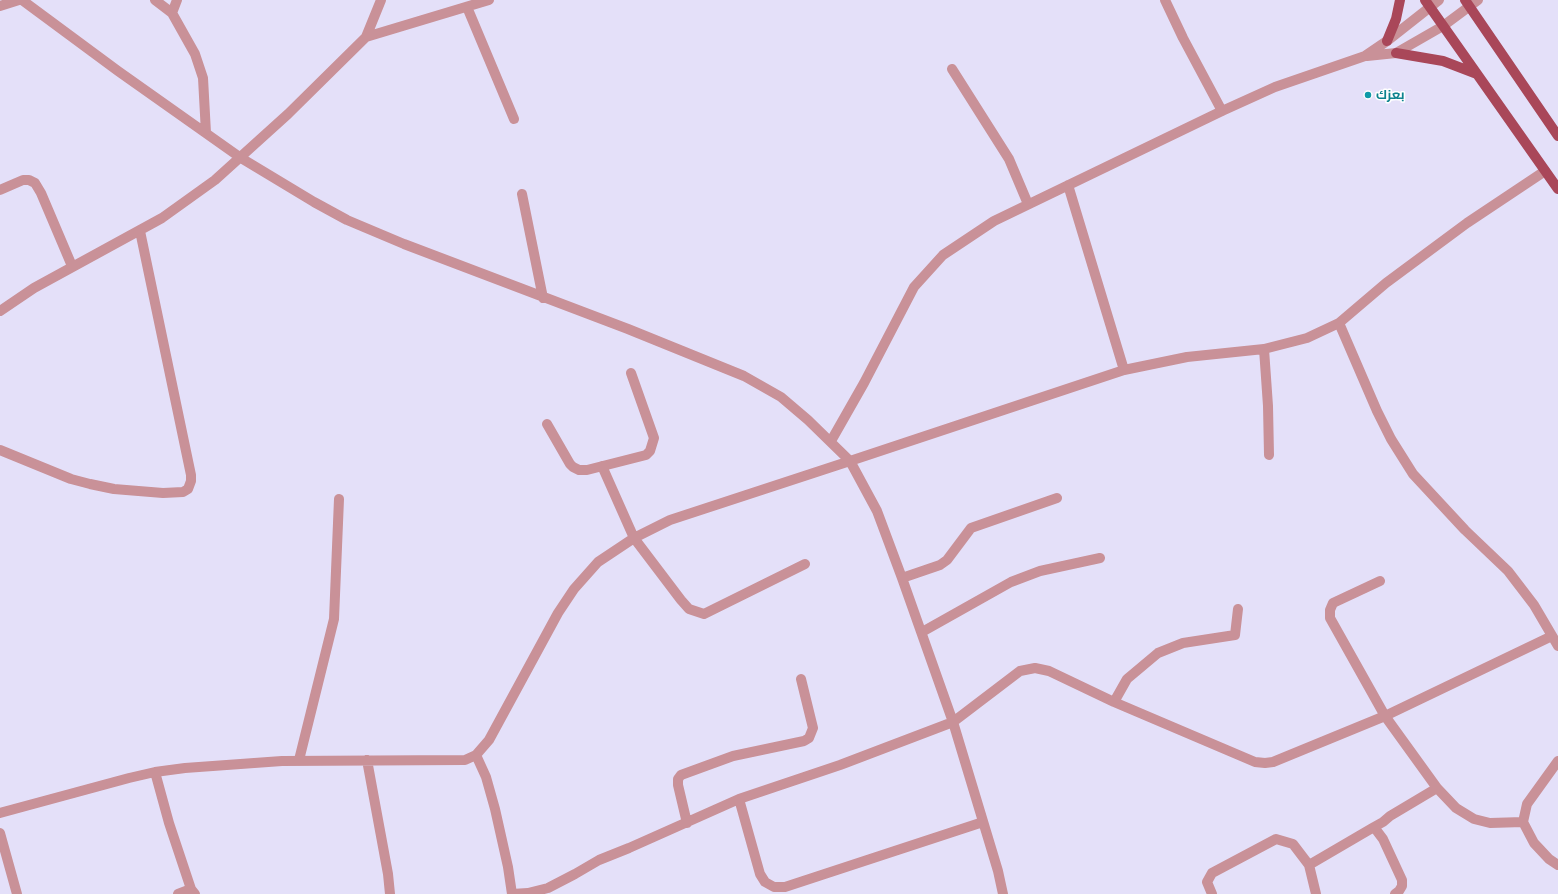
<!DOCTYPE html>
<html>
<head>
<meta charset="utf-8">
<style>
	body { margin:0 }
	canvas { display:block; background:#e4e0f9 }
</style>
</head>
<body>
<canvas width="1558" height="894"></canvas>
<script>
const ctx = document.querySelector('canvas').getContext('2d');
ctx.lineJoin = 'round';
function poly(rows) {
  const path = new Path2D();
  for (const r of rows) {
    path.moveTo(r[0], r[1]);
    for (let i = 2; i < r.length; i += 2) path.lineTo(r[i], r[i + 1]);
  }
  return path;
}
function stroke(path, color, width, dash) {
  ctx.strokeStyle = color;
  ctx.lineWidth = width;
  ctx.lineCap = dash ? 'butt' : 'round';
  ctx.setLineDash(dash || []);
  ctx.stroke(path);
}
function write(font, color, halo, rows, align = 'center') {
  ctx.font = font + ' "Playfair Display",Cairo,serif';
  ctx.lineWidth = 3;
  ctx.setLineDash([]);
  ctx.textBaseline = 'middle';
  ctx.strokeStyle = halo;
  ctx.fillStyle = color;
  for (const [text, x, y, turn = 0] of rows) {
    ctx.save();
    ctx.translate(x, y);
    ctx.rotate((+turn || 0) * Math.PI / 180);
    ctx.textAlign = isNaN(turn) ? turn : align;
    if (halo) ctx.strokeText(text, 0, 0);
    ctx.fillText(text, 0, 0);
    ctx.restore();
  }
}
stroke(poly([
	[22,0,118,71,241,158,314,202,347,220,404,244,628,329,744,376,781,397,808,420,850,461,877,511,902,578,953,722,998,871,1003,894],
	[155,0,172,13,195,54,203,78,206,133],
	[1165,0,1183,38,1222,111],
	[0,6,19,0],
	[467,7,514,119],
	[172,13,177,0],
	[366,37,489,0],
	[1367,56,1396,53,1443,26,1478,0],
	[952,69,1009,159,1028,204],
	[1068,185,1124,370],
	[0,190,23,180,29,180,35,183,41,193,72,266],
	[522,194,543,298],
	[0,311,34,288,162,218,215,180,288,114,366,37,381,0],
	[1339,323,1377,411,1391,439,1413,474,1465,530,1508,571,1534,605,1558,646],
	[1264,349,1268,406,1269,455],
	[547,424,570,464,573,467,579,470,587,470,646,455,650,451,654,438,631,373],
	[831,441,864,383,914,287,943,255,994,221,1222,111,1275,87,1365,56,1387,41,1439,0],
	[0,450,71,479,90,484,114,489,163,493,183,492,188,489,191,481,191,475,140,231],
	[602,466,634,538,681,600,689,609,704,614,805,564],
	[902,578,940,565,947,560,971,528,1057,498],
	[1380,581,1333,603,1330,610,1330,618,1385,716,1437,788,1456,808,1474,819,1490,823,1523,822],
	[922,632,1011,582,1040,571,1100,558],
	[1114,702,1127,679,1158,653,1183,643,1235,635,1238,609],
	[476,755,486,777,495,809,508,867,512,894],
	[299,760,334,619,339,499],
	[367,760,388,874,390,894],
	[1558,761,1527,804,1523,822,1534,843,1549,859,1558,865],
	[155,772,169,823,191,889,195,894],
	[739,799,760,874,765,882,774,887,785,887,983,822],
	[0,813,129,778,155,772,185,768,282,761,465,760,476,755,489,740,558,613,574,589,598,562,634,538,670,520,850,461,1124,370,1187,357,1264,349,1307,338,1339,323,1386,283,1467,223,1545,171],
	[687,823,678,785,678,779,681,775,733,756,804,741,809,738,813,728,801,679],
	[0,833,17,894],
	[1309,865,1374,827],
	[178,894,191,889],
	[512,894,528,893,548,888,575,874,599,860,629,848,739,799,840,765,953,722,1020,671,1035,668,1049,671,1114,702,1255,762,1265,763,1273,762,1385,716,1552,636],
	[1212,894,1207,882,1212,873,1276,839,1293,844,1309,865,1316,894],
	[1395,894,1399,891,1402,886,1402,880,1383,839,1374,827,1383,822,1390,816,1437,788]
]), '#c99198', 10);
stroke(poly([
	[1425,0,1558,189],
	[1465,0,1558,136],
	[1387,41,1396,19,1400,0],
	[1396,53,1443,61,1477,74]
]), '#a94759', 10);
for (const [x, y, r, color] of [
	[1368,95,4,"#0f9aa8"]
]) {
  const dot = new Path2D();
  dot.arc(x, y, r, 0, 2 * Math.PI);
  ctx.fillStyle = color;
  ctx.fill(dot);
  stroke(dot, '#fff', 1.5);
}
write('bold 13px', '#0d838f', '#fff', [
	["بعزك",1376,95]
], 'left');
</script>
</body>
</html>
